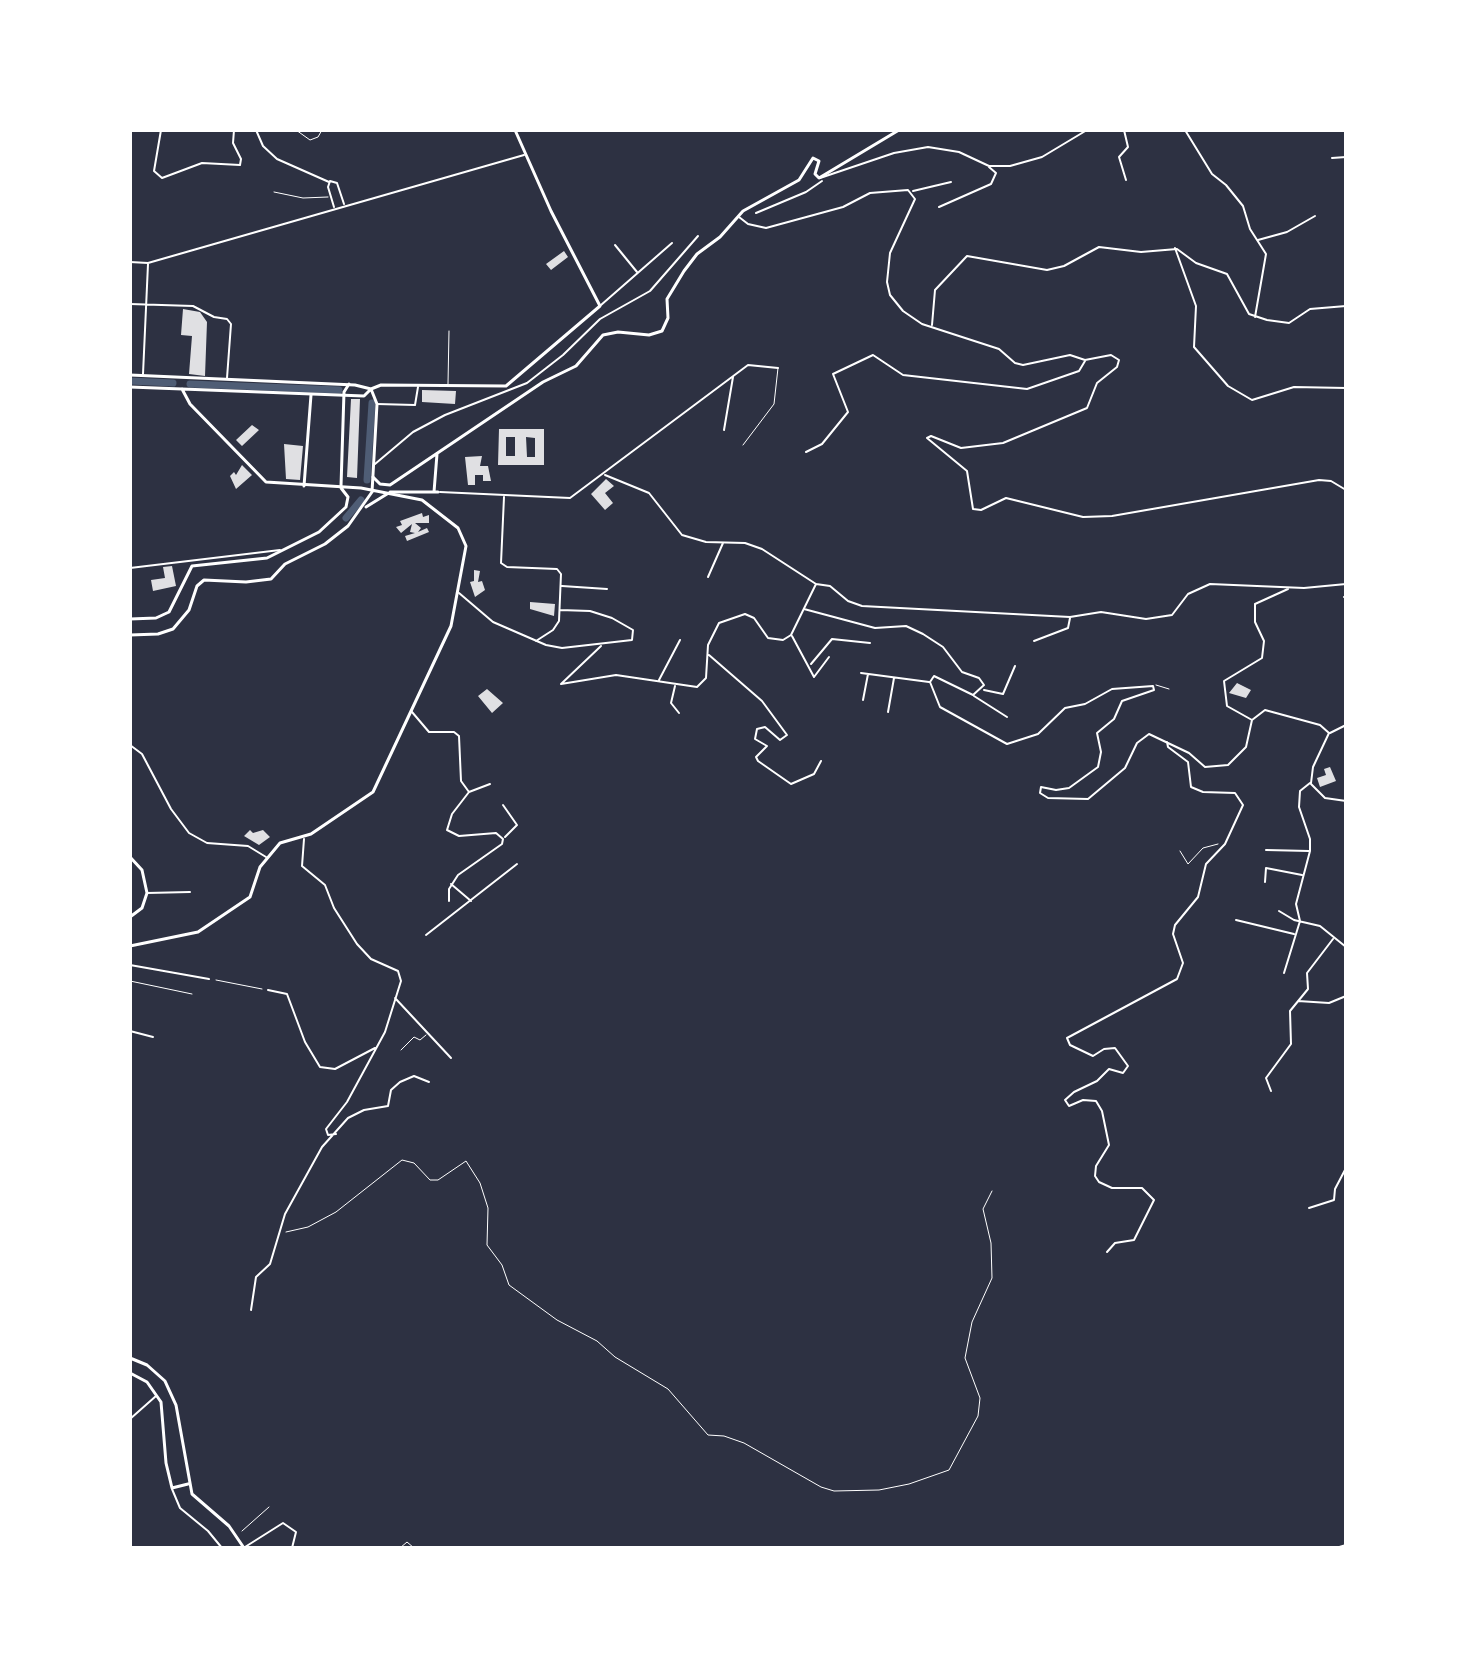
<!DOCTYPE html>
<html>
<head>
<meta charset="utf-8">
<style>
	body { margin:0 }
	#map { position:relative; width:1476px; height:1678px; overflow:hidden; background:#2d3142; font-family:"Space Grotesk",sans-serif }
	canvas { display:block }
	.frame { position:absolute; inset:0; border:132px solid #fff; pointer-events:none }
</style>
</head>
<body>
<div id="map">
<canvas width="1476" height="1678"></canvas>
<div class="frame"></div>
</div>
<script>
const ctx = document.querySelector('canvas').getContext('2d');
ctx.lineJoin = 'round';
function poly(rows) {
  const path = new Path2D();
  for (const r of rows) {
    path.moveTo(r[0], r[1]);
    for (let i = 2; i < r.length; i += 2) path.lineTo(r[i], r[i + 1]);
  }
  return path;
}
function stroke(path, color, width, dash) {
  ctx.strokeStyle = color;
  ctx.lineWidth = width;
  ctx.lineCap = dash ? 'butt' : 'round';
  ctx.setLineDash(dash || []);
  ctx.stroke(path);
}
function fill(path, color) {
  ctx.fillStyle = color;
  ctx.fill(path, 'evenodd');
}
stroke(poly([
	[130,381,173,383],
	[190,384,339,390],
	[367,480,372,403],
	[346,518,361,500]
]), '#4f5d75', 7);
fill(poly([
	[564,251,568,257,551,270,546,264],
	[183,309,200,312,207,322,205,376,189,374,192,336,181,335],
	[422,390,456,391,455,404,422,402],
	[351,399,360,399,357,478,347,477],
	[252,425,259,430,242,446,236,440],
	[499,429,544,429,544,465,498,465],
	[506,437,515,437,515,456,506,456],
	[526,437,535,438,535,457,527,457],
	[284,444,303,446,300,480,286,479],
	[482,456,480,466,488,466,491,481,483,481,483,475,475,475,475,485,468,485,465,457],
	[242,465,252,475,236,489,230,476,234,472,236,475],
	[606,479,614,486,605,493,613,503,605,510,591,494],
	[422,513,423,517,429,515,429,523,415,523,421,528,418,532,427,528,429,532,407,541,405,536,415,533,410,532,412,524,401,533,396,527,402,525,400,521],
	[172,566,176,586,153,591,151,580,165,578,163,567],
	[474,570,480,571,478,582,482,581,485,590,475,597,470,582,474,581],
	[530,602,555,604,554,616,530,609],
	[1237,683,1251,690,1246,698,1229,693],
	[487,689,503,703,492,713,478,696],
	[1330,767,1336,781,1320,787,1317,778,1326,775,1324,769],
	[250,830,253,833,263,830,270,837,259,845,244,836]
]), '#e0e0e3');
stroke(poly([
	[296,130,310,140,318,137,322,130],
	[1180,851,1188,864,1203,848,1218,844],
	[216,980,262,989],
	[130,981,192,994],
	[286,1232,308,1227,336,1212,402,1160,414,1163,430,1180,438,1180,466,1161,480,1183,488,1208,487,1245,502,1265,509,1285,557,1320,597,1341,615,1357,668,1389,708,1435,724,1436,744,1443,821,1487,834,1491,879,1490,909,1484,949,1470,978,1416,980,1398,965,1358,972,1322,992,1278,991,1243,983,1209,992,1191],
	[242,1531,269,1507]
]), '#fff', 1);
stroke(poly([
	[274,192,303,198,328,197],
	[448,384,449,331],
	[743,445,774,404,778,368],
	[1156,685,1169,689],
	[401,1050,414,1037,420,1040,426,1035],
	[400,1548,407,1542,414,1548]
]), '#fff', 1);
stroke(poly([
	[161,130,154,171,162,178,202,163,240,165,241,159,233,143,234,130],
	[256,130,263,146,277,159,329,182],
	[1124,130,1128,147,1119,157,1126,180],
	[1185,130,1212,174,1226,185,1243,206,1250,229,1266,254,1255,317],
	[1332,158,1346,157],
	[820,178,894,153,928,147,959,152,989,166,1010,166,1042,157,1087,130],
	[913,191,951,182],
	[334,207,328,187,330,181,337,183,344,204],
	[939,207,991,184,996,173,989,167],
	[756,213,806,192,822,181],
	[739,217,748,224,766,228,843,207,870,193,908,190,915,199,890,253,887,282,890,295,903,311,922,324,999,349,1015,363,1023,365,1070,355,1085,360],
	[1258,240,1287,232,1315,216],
	[615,245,637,272],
	[1175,248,1196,306,1194,347,1228,386,1252,400,1294,387,1346,388],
	[130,262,148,263,524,155],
	[130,304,193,306,214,317,227,319,231,324,227,378],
	[601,305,672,243],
	[932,325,935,290,967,256,1047,270,1064,266,1099,247,1141,252,1177,249,1196,263,1227,274,1249,314,1267,320,1289,323,1310,309,1346,306],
	[1085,360,1111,355,1119,360,1117,367,1097,383,1087,408,1003,443,961,448,931,436,927,438,967,471,973,509,981,510,1006,498,1083,517,1112,516,1319,480,1331,481,1346,490],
	[143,374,148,264],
	[377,404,415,405,418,387],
	[724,430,733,377],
	[806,452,822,444,848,412,833,374,873,355,903,375,1027,389,1079,371,1085,361],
	[375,464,413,432,445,415,527,383,563,355,600,319,650,291,698,236],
	[605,475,649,493,682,535,706,542,745,543,762,549,816,584],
	[440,492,570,498,748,365,778,368],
	[504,497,501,563,507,567,557,569,561,574,559,621,553,630,536,641],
	[130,568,280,550],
	[708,577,723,543],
	[816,584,830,586,848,601,862,606,1070,617,1101,612,1146,619,1172,615,1188,594,1210,584,1304,588,1346,584],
	[562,586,607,589],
	[459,593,493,622,546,645,562,648,632,640,633,630,612,618,590,611,560,610],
	[1344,597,1346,597],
	[804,609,875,628,906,626,923,634,943,647,962,672,979,678,984,685,973,695,934,676,930,682,940,707,1007,744,1038,734,1065,708,1085,704,1112,689,1153,686,1154,690,1122,701,1114,719,1097,733,1101,752,1098,767,1069,788,1056,790,1041,787,1040,793,1048,798,1088,799,1125,768,1137,743,1149,734,1189,753,1205,767,1228,765,1246,747,1252,720,1265,710,1320,725,1329,733,1313,767,1311,783],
	[792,636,814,677,829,657],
	[1034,641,1068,628,1070,618],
	[601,646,561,684,616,675,697,687,706,678,708,645,719,623,745,614,754,618,768,638,783,640,791,635,816,584],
	[709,655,762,701,787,735,780,740,765,727,757,729,755,739,767,746,756,757,758,761,791,784,814,774,821,761],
	[811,664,832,639,870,643],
	[861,673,929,682],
	[659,680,680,640],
	[675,686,671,703,679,713],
	[984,690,1003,694,1015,666],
	[974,696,1007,717],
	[863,700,868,674],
	[412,712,429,732,454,732,459,736,461,781,469,792,490,784],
	[888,712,894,678],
	[1252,720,1227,706,1224,681,1262,658,1264,641,1255,622,1255,604,1288,589],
	[1330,733,1346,725],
	[130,745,142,754,171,809,189,833,207,843,248,846,266,857],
	[1311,784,1325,798,1346,801],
	[503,805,517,825,505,837],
	[304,839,302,866,325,885,334,908,357,944,371,959,398,971,401,981,385,1032,347,1102,326,1129,328,1135,336,1134],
	[1266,850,1309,851],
	[1265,882,1266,868,1302,875],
	[451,884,471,901],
	[147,893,190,892],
	[449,901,449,889,458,875,502,844,503,839,496,833,459,836,447,830,452,814,469,792],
	[1279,911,1294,920,1320,926,1346,947],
	[1236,920,1294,934],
	[426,935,517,864],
	[130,965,209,979],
	[1284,973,1300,921,1296,904,1310,851,1310,839,1299,807,1300,791,1310,783],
	[268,990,287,994,305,1042,320,1067,335,1069,375,1048],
	[395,998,451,1058],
	[1298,1001,1329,1003,1346,996],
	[130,1031,153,1037],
	[1271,1091,1266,1078,1291,1044,1290,1011,1308,989,1307,973,1333,939],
	[1309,1208,1334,1200,1335,1189,1346,1168],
	[1107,1252,1115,1243,1134,1240,1154,1200,1142,1188,1112,1188,1099,1182,1095,1176,1096,1166,1109,1145,1102,1111,1096,1101,1083,1100,1069,1106,1065,1100,1074,1092,1097,1081,1109,1069,1123,1073,1128,1066,1115,1048,1104,1049,1093,1056,1070,1045,1067,1038,1177,979,1183,963,1173,934,1175,925,1198,897,1206,864,1225,844,1243,805,1235,793,1203,792,1191,787,1188,762,1168,747,1167,742],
	[251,1310,256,1277,270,1264,285,1214,322,1147,348,1118,364,1110,388,1106,391,1090,400,1082,414,1076,429,1082],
	[130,1419,156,1396],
	[172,1489,180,1508,208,1531,222,1548],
	[245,1547,283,1523,296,1532,292,1548],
	[1336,1548,1346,1545]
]), '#fff', 2);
stroke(poly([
	[373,477,380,484,390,485],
	[390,485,543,382,576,366,603,335,618,332,649,335,662,331,668,318,667,299,684,271,697,254,720,237,743,211,799,180,813,158,819,161,815,174,819,178,899,130],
	[304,486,311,395],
	[341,486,344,392,349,384],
	[390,492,438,492],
	[434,492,437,454],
	[130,1358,147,1365,165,1381,176,1405,192,1494,229,1526,244,1548],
	[130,1373,147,1382,161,1402,166,1463,172,1488,188,1484]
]), '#fff', 3);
stroke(poly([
	[130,375,355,385,371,389,364,396,130,387],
	[366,507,387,494],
	[130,619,156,618,169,612,192,566,267,558,319,532,346,507,348,497,341,488],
	[130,635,158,634,173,629,189,610,197,586,204,580,246,582,271,579,285,564,325,544,348,526,372,492,377,404,371,389,381,385,506,386,600,306,551,211,515,130],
	[130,857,142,870,147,893,142,908,130,917],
	[130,946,198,932,250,897,260,867,280,843,311,834,373,792,451,626,466,546,458,528,422,500,361,488,266,482,190,404,182,389]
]), '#fff', 3);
</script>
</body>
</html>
